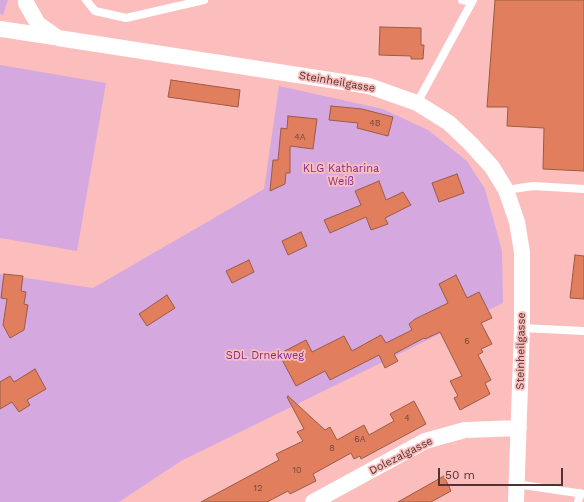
<!DOCTYPE html>
<html>
<head>
<meta charset="utf-8">
<style>
	body { margin:0 }
	#map { position:relative; width:584px; height:502px; overflow:hidden; background:#fcbebd; font-family:"Work Sans",sans-serif }
	canvas { display:block }
	.scale { position:absolute; left:438px; top:468px; width:125px; height:18px; box-sizing:border-box; border:2px solid #523333; border-top:0; padding-left:5px; font-size:12px; line-height:14px; white-space:nowrap; color:#523333; -webkit-text-stroke:3px #fcbebd; paint-order:stroke }
</style>
</head>
<body>
<div id="map">
<canvas width="584" height="502"></canvas>
<div class="scale">50 m</div>
</div>
<script>
const ctx = document.querySelector('canvas').getContext('2d');
ctx.lineJoin = 'round';
function fill(path, color) {
  ctx.fillStyle = color;
  ctx.fill(path, 'evenodd');
}
function poly(rows) {
  const path = new Path2D();
  for (const r of rows) {
    path.moveTo(r[0], r[1]);
    for (let i = 2; i < r.length; i += 2) path.lineTo(r[i], r[i + 1]);
  }
  return path;
}
function stroke(path, color, width, dash) {
  ctx.strokeStyle = color;
  ctx.lineWidth = width;
  ctx.lineCap = dash ? 'butt' : 'round';
  ctx.setLineDash(dash || []);
  ctx.stroke(path);
}
function write(font, color, halo, rows, align = 'center') {
  ctx.font = font + ' "Work Sans",sans-serif';
  ctx.lineWidth = 3.5;
  ctx.setLineDash([]);
  ctx.textBaseline = 'middle';
  ctx.strokeStyle = halo;
  ctx.fillStyle = color;
  for (const [text, x, y, turn = 0] of rows) {
    ctx.save();
    ctx.translate(x, y);
    ctx.rotate((+turn || 0) * Math.PI / 180);
    ctx.textAlign = isNaN(turn) ? turn : align;
    if (halo) ctx.strokeText(text, 0, 0);
    ctx.fillText(text, 0, 0);
    ctx.restore();
  }
}
fill(poly([
	[0,0,8,0,3,15,0,14],
	[0,65,106,83,77,251,0,238],
	[279,86,383,109,428,130,467,161,485,189,502,251,503,303,181,461,119,502,0,502,0,274,93,288,264,189]
]), '#d5a9e0');
const building = poly([
	[495,0,584,0,584,171,543,169,544,128,507,126,508,107,487,107,495,0],
	[380,27,421,28,421,45,424,45,423,59,411,59,411,56,379,55,380,27],
	[171,80,240,90,238,107,168,97,171,80],
	[331,106,362,109,393,117,388,136,357,128,358,123,329,120,331,106],
	[288,116,317,119,313,149,290,146,290,173,286,173,285,184,270,191,273,160,278,160,281,128,287,129,288,116],
	[457,174,464,193,439,202,432,183,457,174],
	[379,181,386,200,403,192,411,205,385,218,388,224,371,230,366,217,330,233,324,220,361,205,355,191,379,181],
	[301,232,307,246,288,255,282,241,301,232],
	[575,255,584,256,584,299,570,298,575,255],
	[249,260,254,272,232,283,226,271,249,260],
	[4,274,23,276,21,291,26,292,24,304,28,305,24,330,10,338,3,325,7,299,1,298,4,274],
	[456,275,467,298,479,292,492,318,481,323,492,344,481,349,483,352,478,355,491,380,485,383,490,394,460,410,454,398,458,396,450,381,462,376,440,332,425,339,424,338,394,354,398,361,385,368,379,355,330,380,325,371,296,386,279,354,306,340,312,352,344,336,352,351,381,335,386,343,412,330,409,324,415,319,448,303,439,284,456,275],
	[167,295,175,308,147,326,139,314,167,295],
	[35,369,46,389,27,400,30,405,19,412,12,402,0,409,0,382,10,376,14,382,35,369],
	[288,396,325,430,330,427,337,440,364,425,369,435,394,421,390,414,414,401,426,424,361,459,360,456,354,459,351,453,313,474,316,481,290,494,288,491,267,502,201,502,279,460,276,454,303,441,297,432,304,429,287,397,288,396],
	[444,476,451,491,431,502,398,502,444,476]
]);
fill(building, '#e07e5d');
stroke(building, '#9b5b45', 1);
stroke(poly([
	[86,0,95,11,126,18,204,0],
	[462,0,472,2],
	[417,103,473,0],
	[506,190,533,186,584,189],
	[522,328,584,331],
	[516,484,584,494],
	[578,502,580,493]
]), '#fff', 8);
stroke(poly([
	[26,0,26,3,38,24,58,38,369,86,417,103,449,123,470,143,492,167,506,190,517,222,522,252,522,328,516,502],
	[0,29,54,37],
	[313,502,425,441,465,430,519,428]
]), '#fff', 16);
write('9px', '#76463e', null, [
	["4B",375,123],
	["4A",300,137],
	["6",467,341],
	["4",407,418],
	["6A",360,439],
	["8",332,448],
	["10",297,470],
	["12",258,488]
]);
write('11px', '#523333', '#fcbebd', [
	["Steinheilgasse",337,82,10],
	["Steinheilgasse",521,351,-89],
	["Dolezalgasse",401,456,-27]
]);
write('11px', '#7a2e8c', '#fcbebd', [
	["KLG Katharina",341,169],
	["Weiß",341,182],
	["SDL Drnekweg",265,356]
]);
</script>
</body>
</html>
